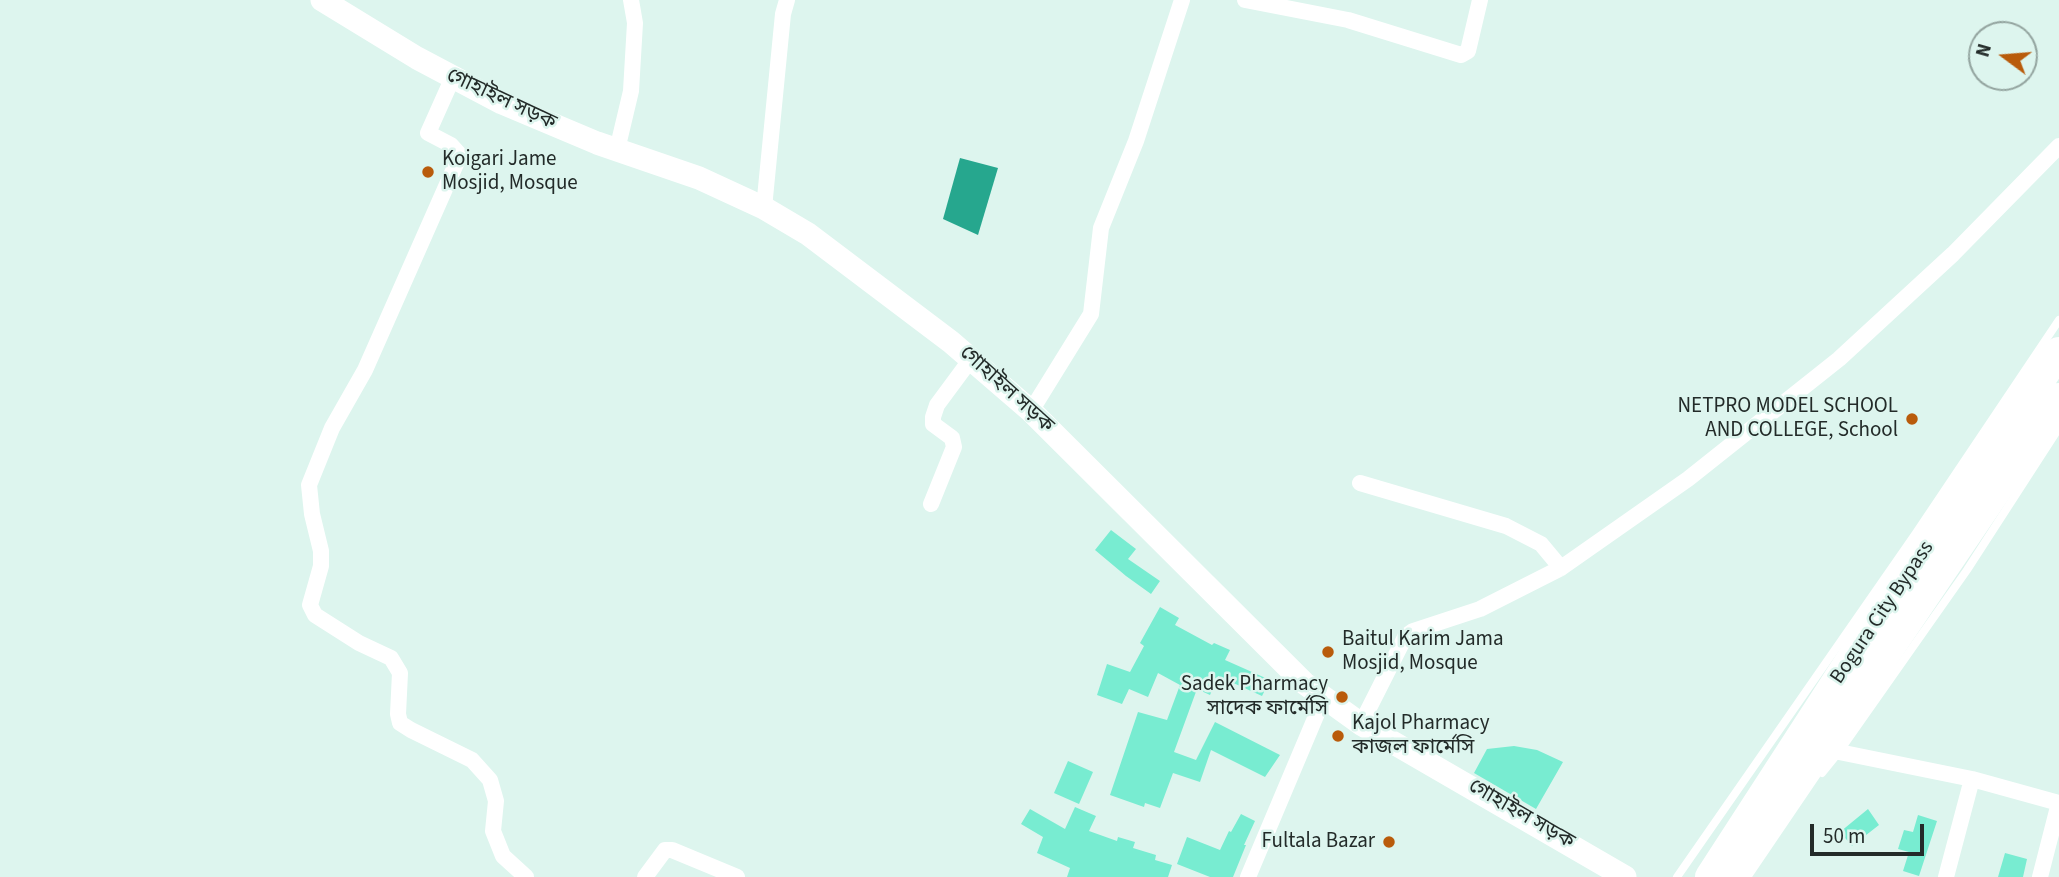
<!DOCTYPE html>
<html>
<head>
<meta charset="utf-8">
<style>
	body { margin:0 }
	#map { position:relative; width:2059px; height:877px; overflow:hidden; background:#ddf5ee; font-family:"Source Sans 3",sans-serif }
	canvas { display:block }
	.north { position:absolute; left:1968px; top:21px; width:70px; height:70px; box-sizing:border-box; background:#ddf5ee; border:2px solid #93a49f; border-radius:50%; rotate:286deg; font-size:19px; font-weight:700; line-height:28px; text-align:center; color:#232b29 }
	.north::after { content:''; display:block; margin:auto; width:24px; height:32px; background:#b95b0b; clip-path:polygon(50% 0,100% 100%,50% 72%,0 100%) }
	.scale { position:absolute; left:1810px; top:824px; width:114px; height:32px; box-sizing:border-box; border:4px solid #232b29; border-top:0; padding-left:9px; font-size:21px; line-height:24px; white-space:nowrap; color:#232b29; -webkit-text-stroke:5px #ddf5ee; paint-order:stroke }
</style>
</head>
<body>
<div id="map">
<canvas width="2059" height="877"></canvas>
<div class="north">N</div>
<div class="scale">50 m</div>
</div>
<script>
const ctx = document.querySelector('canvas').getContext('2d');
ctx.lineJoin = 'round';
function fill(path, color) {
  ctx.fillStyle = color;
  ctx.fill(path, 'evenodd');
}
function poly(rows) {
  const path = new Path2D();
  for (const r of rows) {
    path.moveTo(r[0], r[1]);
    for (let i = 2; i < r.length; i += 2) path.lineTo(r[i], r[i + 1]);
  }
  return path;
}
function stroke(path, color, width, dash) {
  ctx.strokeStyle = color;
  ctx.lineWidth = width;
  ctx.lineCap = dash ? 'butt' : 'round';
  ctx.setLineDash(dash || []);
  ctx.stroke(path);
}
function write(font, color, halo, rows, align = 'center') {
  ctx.font = font + ' "Source Sans 3","Noto Sans Bengali",sans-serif';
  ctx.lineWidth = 5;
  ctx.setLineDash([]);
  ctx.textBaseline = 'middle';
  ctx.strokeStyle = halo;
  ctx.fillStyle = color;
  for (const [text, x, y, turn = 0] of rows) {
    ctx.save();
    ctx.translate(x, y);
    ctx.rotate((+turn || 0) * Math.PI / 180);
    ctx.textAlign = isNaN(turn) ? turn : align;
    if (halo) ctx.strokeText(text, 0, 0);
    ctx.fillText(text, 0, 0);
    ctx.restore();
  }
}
fill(poly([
	[960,158,998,168,978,235,943,219]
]), '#26a78e');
fill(poly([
	[1111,530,1136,549,1128,559,1160,581,1151,594,1126,576,1095,550],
	[1160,607,1179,618,1175,625,1212,645,1214,643,1230,650,1225,660,1270,680,1262,696,1218,676,1210,695,1197,689,1174,752,1196,760,1215,722,1280,755,1265,777,1211,750,1200,782,1173,773,1160,808,1145,803,1144,807,1110,795,1138,712,1167,720,1180,685,1158,673,1148,697,1129,689,1122,704,1097,695,1107,664,1130,672,1144,646,1140,643],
	[1514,746,1537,750,1563,762,1536,809,1474,773,1487,749],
	[1068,761,1093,772,1079,804,1054,793],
	[1075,807,1096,816,1089,831,1117,841,1118,837,1135,842,1133,848,1156,855,1155,860,1172,865,1168,877,1067,877,1070,868,1037,853,1043,837,1021,824,1030,809,1065,829],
	[1868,809,1879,825,1852,846,1840,832],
	[1241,814,1255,821,1244,845,1246,845,1233,877,1210,877,1177,864,1187,837,1220,850,1229,831,1231,832],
	[1918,815,1937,821,1919,876,1903,871,1909,852,1898,849,1904,830,1913,832],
	[2005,853,2027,859,2023,877,1998,877]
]), '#78ecd1');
stroke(poly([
	[1822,773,1839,752,1967,570,2059,428],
	[1677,877,1916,533,2059,320]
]), '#fff', 8);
stroke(poly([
	[1245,0,1348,20,1461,55,1468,51,1480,0],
	[453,77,428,133,451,145,460,155,365,370,332,428,309,485,312,514,321,551,321,566,310,605,315,615,359,643,391,658,400,673,398,714,400,723,411,730,472,760,490,780,496,801,493,831,503,856,526,877],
	[617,150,631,91,635,23,631,0],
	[764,208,783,14,787,0],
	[1031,411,1091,314,1101,228,1136,141,1182,0],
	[1360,483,1506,526,1541,544,1561,568],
	[931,504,954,447,952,438,933,424,933,417,937,405,971,359],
	[1361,724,1405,637,1413,631,1480,609,1561,568,1688,479,1839,359,1953,254,2059,146],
	[1839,752,1972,779,2059,803],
	[645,877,665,850,672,850,737,877],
	[1248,877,1324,697],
	[1946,877,1972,779],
	[2040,877,2059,803]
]), '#fff', 16);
stroke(poly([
	[322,0,417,58,502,103,597,143,699,178,764,208,808,234,951,342,1031,411,1304,683,1361,724,1625,877]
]), '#fff', 23);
stroke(poly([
	[1710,877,1861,644,2059,352],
	[1734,877,2059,398]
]), '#fff', 30);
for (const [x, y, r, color] of [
	[428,172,7,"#b95b0b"],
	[1912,419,7,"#b95b0b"],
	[1328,652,7,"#b95b0b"],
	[1342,697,7,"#b95b0b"],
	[1338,736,7,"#b95b0b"],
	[1389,842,7,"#b95b0b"]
]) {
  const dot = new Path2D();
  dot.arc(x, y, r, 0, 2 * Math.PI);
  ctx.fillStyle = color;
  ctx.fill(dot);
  stroke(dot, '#ddf5ee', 2.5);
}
write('21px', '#232b29', '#ddf5ee', [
	["গোহাইল সড়ক",501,100,25],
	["গোহাইল সড়ক",1006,390,42],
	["Bogura City Bypass",1883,613,-56],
	["গোহাইল সড়ক",1521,815,30]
]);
write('21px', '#232b29', '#ddf5ee', [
	["Koigari Jame",442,160],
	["Mosjid, Mosque",442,184],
	["NETPRO MODEL SCHOOL",1898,407,"right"],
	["AND COLLEGE, School",1898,431,"right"],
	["Baitul Karim Jama",1342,640],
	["Mosjid, Mosque",1342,664],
	["Sadek Pharmacy",1328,685,"right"],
	["সাদেক ফার্মেসি",1328,709,"right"],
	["Kajol Pharmacy",1352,724],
	["কাজল ফার্মেসি",1352,748],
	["Fultala Bazar",1375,842,"right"]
], 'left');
</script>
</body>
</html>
